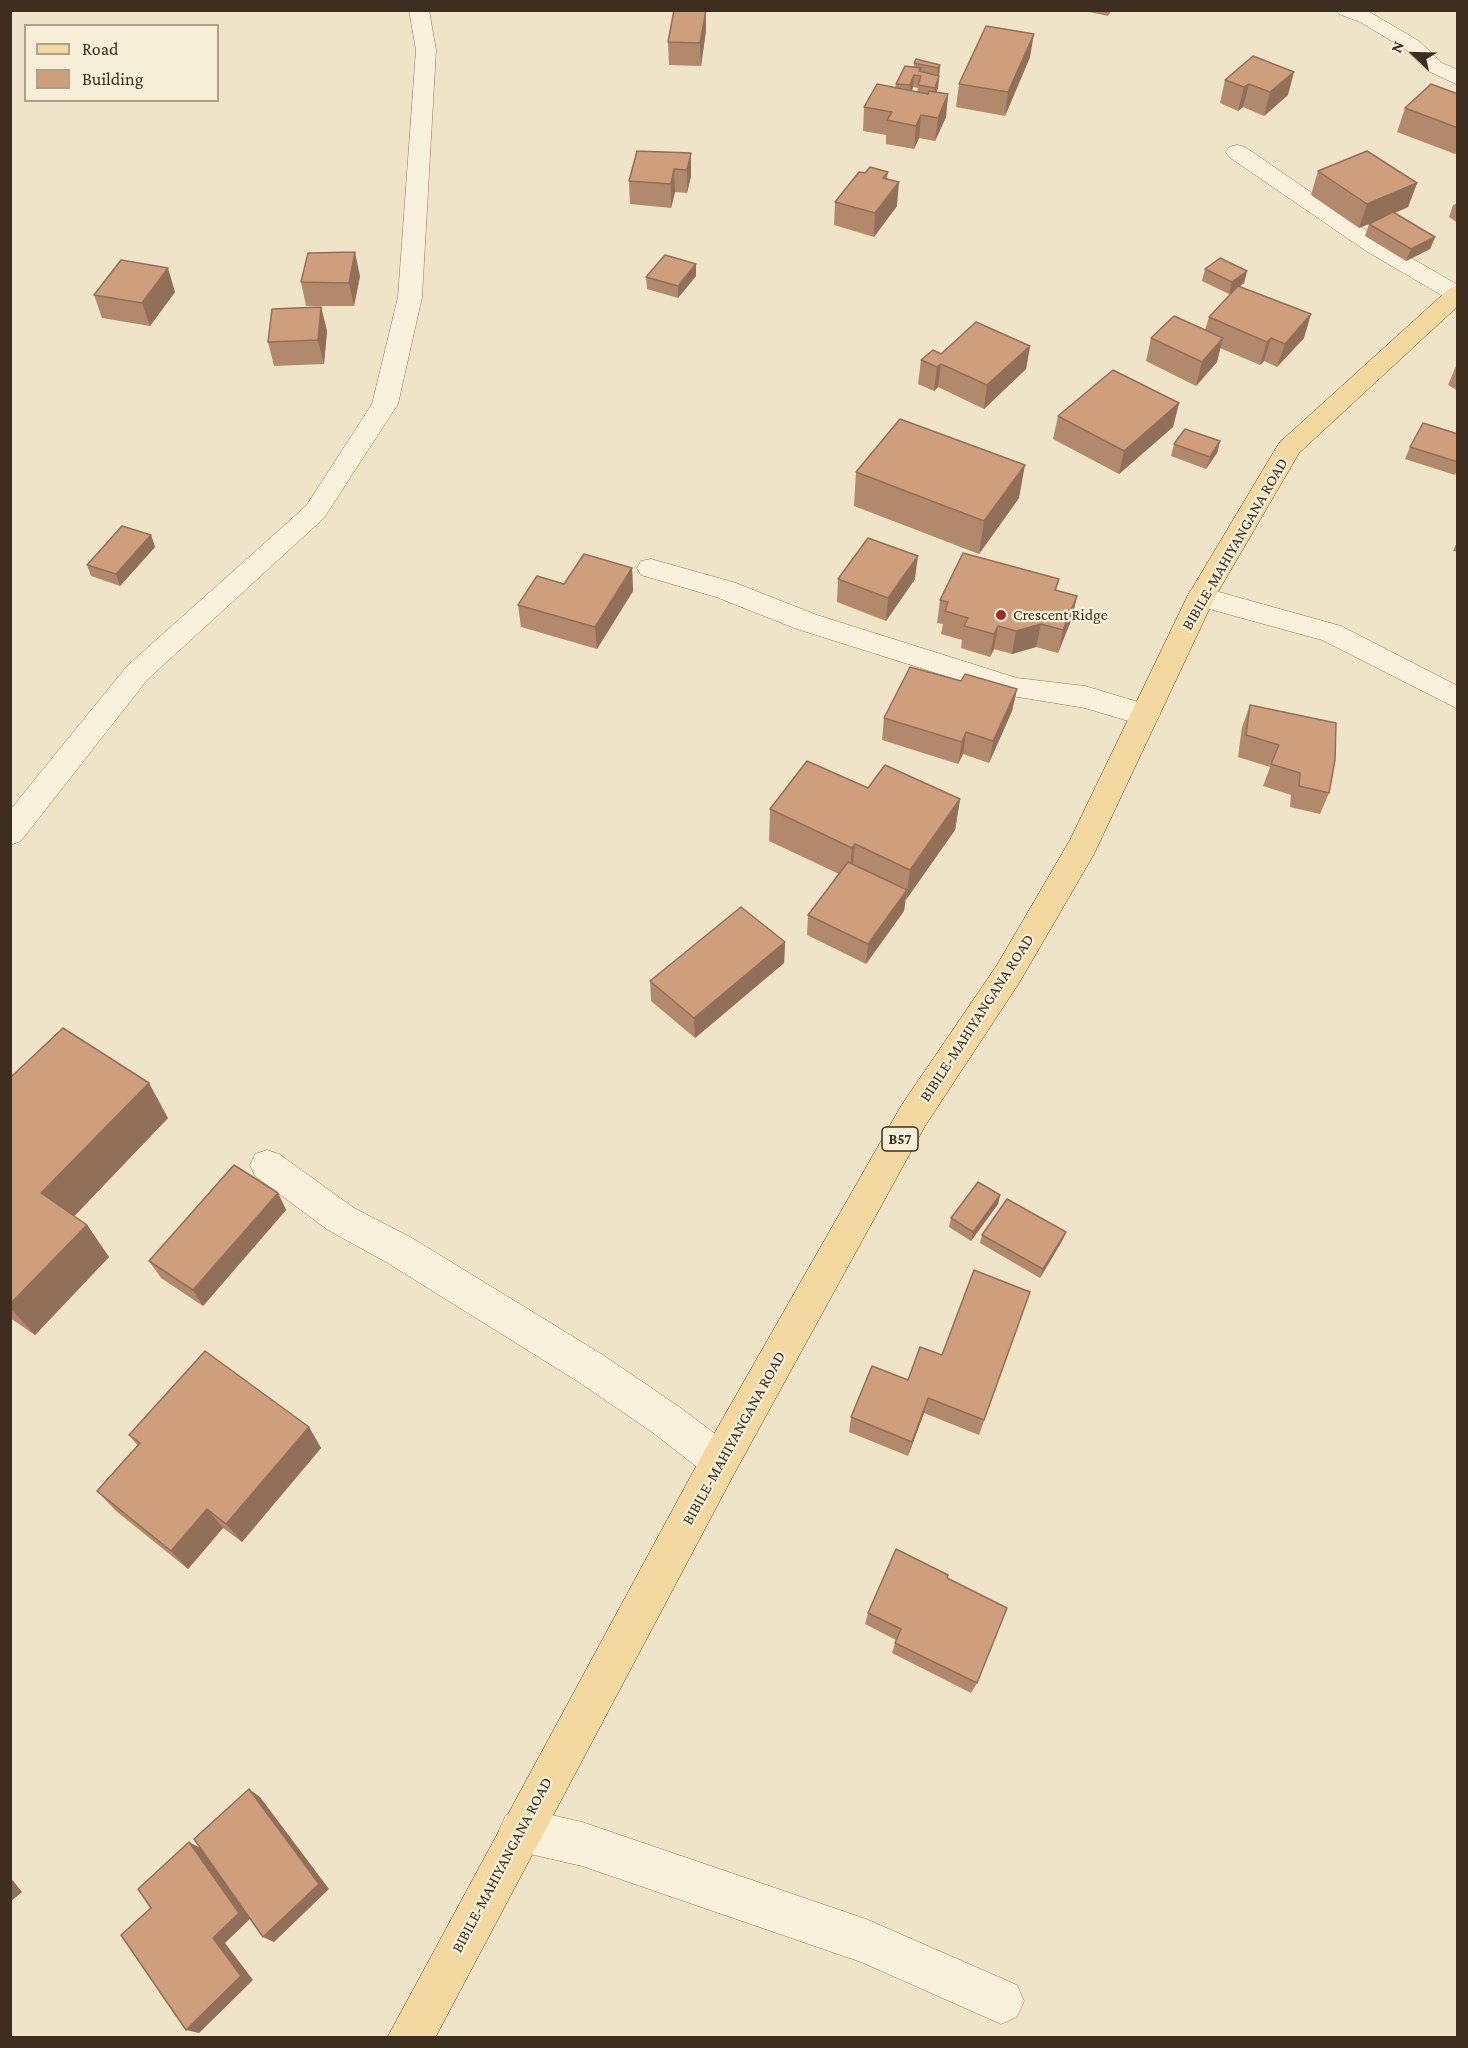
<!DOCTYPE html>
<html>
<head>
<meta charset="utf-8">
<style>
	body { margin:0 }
	#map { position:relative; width:1468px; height:2048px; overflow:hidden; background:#f0e4c8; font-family:"Crimson Pro",serif }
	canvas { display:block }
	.frame { position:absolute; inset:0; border:12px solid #3d2e20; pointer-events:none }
	.legend { position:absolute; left:24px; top:24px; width:195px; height:78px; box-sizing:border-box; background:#f7eed8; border:2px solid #ada18e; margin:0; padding:8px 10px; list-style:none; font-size:18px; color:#3d2e20 }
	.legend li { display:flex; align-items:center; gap:12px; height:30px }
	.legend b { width:30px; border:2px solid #ada18e }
	.north { position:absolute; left:1384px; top:24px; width:60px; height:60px; -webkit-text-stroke:4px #f7eed8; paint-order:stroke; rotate:293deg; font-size:16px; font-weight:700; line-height:24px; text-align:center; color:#3d2e20 }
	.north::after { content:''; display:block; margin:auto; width:21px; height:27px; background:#3d2e20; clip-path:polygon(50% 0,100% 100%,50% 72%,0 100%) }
</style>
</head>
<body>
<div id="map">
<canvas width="1468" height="2048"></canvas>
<div class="frame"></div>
<ul class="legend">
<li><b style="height:8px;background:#f3d9a0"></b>Road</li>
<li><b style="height:16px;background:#cf9f7d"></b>Building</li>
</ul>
<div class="north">N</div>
</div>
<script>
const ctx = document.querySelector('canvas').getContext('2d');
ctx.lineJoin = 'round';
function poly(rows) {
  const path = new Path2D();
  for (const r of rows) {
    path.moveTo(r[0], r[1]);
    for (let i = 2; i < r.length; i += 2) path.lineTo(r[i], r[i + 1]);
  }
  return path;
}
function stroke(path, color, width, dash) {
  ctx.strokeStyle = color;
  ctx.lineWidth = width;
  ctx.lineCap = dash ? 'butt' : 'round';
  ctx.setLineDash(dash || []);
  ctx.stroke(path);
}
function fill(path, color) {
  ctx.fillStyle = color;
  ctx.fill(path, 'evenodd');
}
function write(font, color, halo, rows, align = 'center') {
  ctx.font = font + ' "Crimson Pro",serif';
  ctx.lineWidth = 4.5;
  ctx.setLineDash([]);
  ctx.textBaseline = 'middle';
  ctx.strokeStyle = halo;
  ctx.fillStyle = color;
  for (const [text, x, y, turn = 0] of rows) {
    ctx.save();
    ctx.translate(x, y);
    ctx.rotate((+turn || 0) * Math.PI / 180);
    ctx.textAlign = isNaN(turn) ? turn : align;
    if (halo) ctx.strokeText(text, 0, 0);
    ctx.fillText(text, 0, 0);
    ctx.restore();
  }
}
const street = poly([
	[409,10,429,10,436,50,422,297,398,404,324,518,147,680,21,841,10,845,10,810,127,666,306,506,372,404,398,297,416,50,409,10],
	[1336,10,1366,10,1419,41,1442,63,1458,70,1458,85,1428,71,1405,49,1360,22,1339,14,1336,10],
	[1237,145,1245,147,1382,241,1458,285,1458,301,1448,299,1366,251,1229,157,1226,152,1229,147,1237,145],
	[651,559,736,583,817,615,1017,678,1085,686,1155,707,1160,715,1155,723,1145,726,1085,708,1006,695,797,629,716,597,641,575,637,568,641,561,651,559],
	[1201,587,1341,626,1458,686,1458,709,1322,640,1191,604,1187,597,1191,590,1201,587],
	[267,1150,279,1154,354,1208,412,1238,603,1355,678,1406,734,1448,739,1461,734,1474,720,1480,706,1474,652,1432,577,1381,386,1262,328,1230,255,1176,250,1165,255,1154,267,1150],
	[521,1808,582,1822,866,1919,1017,1985,1024,2001,1017,2017,1001,2024,861,1962,582,1866,521,1852,506,1845,499,1830,506,1815,521,1808]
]);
const primary = poly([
	[1458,286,1458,306,1299,453,1215,597,1094,854,1019,983,925,1126,734,1474,435,2038,387,2038,706,1448,901,1106,997,965,1070,840,1187,597,1276,448,1280,442,1450,288,1458,286]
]);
stroke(street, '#8d765c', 1);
stroke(primary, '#5b4430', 1);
fill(street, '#faf1dc');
fill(primary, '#f3d9a0');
fill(poly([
	[1080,10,1112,10,1108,16],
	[706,30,701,66,669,65,668,42],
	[1253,56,1288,95,1264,116,1243,107,1238,111,1220,103,1225,80],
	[1030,57,1005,116,956,107,959,84],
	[914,63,940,65,938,88,936,92,948,94,946,117,935,141,919,138,914,149,886,144,886,135,863,131,864,107,895,88,896,84,914,67],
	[913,87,918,88,917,92,912,91],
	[1458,94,1458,152,1455,154,1397,132,1405,108],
	[691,153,691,176,687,193,675,192,671,208,630,204,629,181],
	[1318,171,1417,183,1408,207,1395,213,1435,237,1430,249,1406,261,1365,236,1369,224,1359,228,1311,195],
	[888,172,887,179,897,206,874,237,834,225,835,202,865,173],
	[1458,203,1458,223,1449,217,1453,205],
	[696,264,696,276,678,298,647,289,646,277],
	[1205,269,1247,271,1244,283,1239,287,1304,338,1277,367,1264,361,1260,365,1220,348,1217,362,1196,386,1146,361,1151,338,1205,330,1209,317,1233,292,1229,294,1202,281],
	[360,276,354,306,306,306,301,282],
	[175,292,150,326,102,318,94,295],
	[321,307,327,331,324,364,274,366,268,342],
	[1030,346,1026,369,984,409,938,387,934,391,918,384,921,360,941,354],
	[1458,361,1458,391,1448,385],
	[1179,403,1173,427,1119,474,1053,439,1058,416],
	[1458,434,1458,469,1455,475,1405,459,1410,447],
	[1220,441,1217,453,1206,469,1171,456,1174,444],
	[856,472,1019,498,979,554,854,506],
	[151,535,155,547,120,586,91,576,87,565],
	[1458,540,1458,552,1453,551],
	[632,568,633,591,597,649,521,627,518,605,564,584],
	[838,579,915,579,886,621,837,602],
	[1059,579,1056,590,1077,596,1072,618,1058,653,1036,647,1012,654,994,649,990,657,961,648,962,640,941,634,943,624,937,623,940,600],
	[961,681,1017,689,1012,711,989,763,963,754,958,764,882,740,884,718],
	[1250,705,1329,793,1320,814,1290,807,1291,795,1263,786,1270,767,1238,757,1242,727],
	[868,788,960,799,955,830,905,900,904,911,866,964,807,935,808,915,839,874,769,841,770,809],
	[785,942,784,963,695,1038,651,1001,650,981],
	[10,1078,168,1118,74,1216,87,1225,109,1257,35,1335,10,1318],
	[278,1193,286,1210,203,1306,161,1278,149,1261],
	[1000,1195,998,1204,971,1241,949,1227,951,1218],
	[1066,1232,1062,1241,1040,1278,980,1243,982,1235],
	[1030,1292,979,1435,924,1413,908,1456,849,1432,851,1417,908,1380],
	[309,1427,321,1448,242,1542,223,1528,188,1569,116,1511,97,1491,138,1446,129,1435],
	[947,1578,977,1683,971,1693,892,1653,896,1640,865,1624,868,1613]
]), '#b2896c');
fill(poly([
	[706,10,706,30,701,66,700,43],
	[1034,34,1030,57,1005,116,1008,92],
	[940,65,939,77,937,80,938,68],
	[1294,72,1288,95,1264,116,1270,92],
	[914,75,913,87,909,97,910,85],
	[939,76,938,88,934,100,935,88],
	[1249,84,1243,107,1238,111,1244,87],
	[948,94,946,117,935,141,938,118],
	[921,115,919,138,914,149,916,126],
	[691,153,691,176,687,193,687,170],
	[674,169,675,192,671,208,671,184],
	[899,182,897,206,874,237,875,213],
	[1417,183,1408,207,1359,228,1367,204],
	[1435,237,1430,249,1406,261,1411,249],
	[355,252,360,276,354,306,349,283],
	[696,264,696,276,678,298,678,286],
	[168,268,175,292,150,326,142,303],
	[1247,271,1244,283,1229,294,1232,282],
	[321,307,327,331,324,364,318,340],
	[1311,314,1304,338,1277,367,1285,344],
	[1223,338,1217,362,1196,386,1202,362],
	[1271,338,1264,361,1260,365,1267,342],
	[1030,346,1026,369,984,409,987,385],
	[941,364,938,387,934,391,937,367],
	[1179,403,1173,427,1119,474,1124,451],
	[1220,441,1217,453,1206,469,1210,457],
	[1025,465,1019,498,979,554,984,521],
	[151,535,155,547,120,586,116,574],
	[918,556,915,579,886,621,888,598],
	[632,568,633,591,597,649,595,627],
	[1077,596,1072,618,1058,653,1063,630],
	[1041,624,1036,647,1012,654,1016,631],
	[998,626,994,649,990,657,994,634],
	[1017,689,1012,711,989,763,993,741],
	[966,732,963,754,958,764,962,742],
	[960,799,955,830,906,900,910,870],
	[855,844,852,875,849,879,852,848],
	[907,890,904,911,866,964,868,944],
	[785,942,784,963,695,1038,694,1018],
	[149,1083,168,1118,65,1226,41,1193],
	[278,1193,286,1210,203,1306,193,1290],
	[1000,1195,998,1204,971,1241,973,1232],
	[87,1225,109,1257,35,1335,10,1308,10,1304],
	[1066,1232,1062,1241,1040,1278,1043,1269],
	[928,1398,924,1413,908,1456,912,1442],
	[309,1427,321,1448,242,1542,226,1524],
	[207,1509,223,1528,188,1569,171,1551],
	[249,1789,260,1797,329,1889,274,1942,263,1937],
	[189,1842,202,1849,251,1918,225,1943,253,1980,199,2033,186,2030,213,1938],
	[10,1877,22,1892,10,1902]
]), '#916f58');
const building = poly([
	[674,10,706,10,700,43,668,42,674,10],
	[986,26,1034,34,1008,92,959,84,986,26],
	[1253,56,1294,72,1270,92,1249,84,1244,87,1225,80,1253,56],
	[916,59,940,65,938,68,914,63,916,59],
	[905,66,921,68,919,71,939,76,935,88,918,85,921,76,914,75,910,85,896,84,905,66],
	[877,84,928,94,929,91,948,94,938,118,921,115,916,126,887,120,892,112,864,107,877,84],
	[1431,84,1458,94,1458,128,1405,108,1431,84],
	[637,151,691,153,687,170,674,169,671,184,629,181,637,151],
	[1367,151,1417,183,1367,204,1318,171,1367,151],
	[870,167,888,172,883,178,899,182,875,213,835,202,859,172,865,173,870,167],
	[1393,212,1435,237,1411,249,1369,224,1393,212],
	[355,252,349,283,301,282,308,253,355,252],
	[665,255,696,264,678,286,646,277,665,255],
	[1220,258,1247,271,1232,282,1205,269,1220,258],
	[121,260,168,268,142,303,94,295,121,260],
	[1238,286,1311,314,1285,344,1271,338,1267,342,1209,317,1238,286],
	[321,307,318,340,268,342,272,309,321,307],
	[1174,316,1223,338,1202,362,1151,338,1174,316],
	[976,322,1030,346,987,385,941,364,937,367,921,360,933,350,941,354,976,322],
	[1113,370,1179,403,1124,451,1058,416,1113,370],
	[900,419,1025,465,984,521,856,472,900,419],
	[1423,423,1458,434,1458,462,1410,447,1423,423],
	[1185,429,1220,441,1210,457,1174,444,1185,429],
	[122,526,151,535,116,574,87,565,122,526],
	[868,538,918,556,888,598,838,579,868,538],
	[963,553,1059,579,1055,590,1077,596,1063,630,1041,624,1016,631,998,626,994,634,964,626,968,618,945,611,948,602,940,600,963,553],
	[584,554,632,568,595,627,518,605,537,576,564,584,584,554],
	[910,667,961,681,965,674,1017,689,993,741,966,732,962,742,884,718,910,667],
	[1250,705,1336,723,1335,760,1329,793,1299,786,1300,773,1271,764,1279,745,1246,735,1250,705],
	[807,761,868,788,885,765,960,799,910,870,855,844,852,848,770,809,807,761],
	[848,862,907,890,868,944,808,915,848,862],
	[741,907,785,942,694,1018,650,981,741,907],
	[63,1028,149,1083,41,1193,87,1225,10,1304,10,1078,63,1028],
	[234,1165,278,1193,193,1290,149,1261,234,1165],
	[978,1182,1000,1195,973,1232,951,1218,978,1182],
	[1007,1199,1066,1232,1043,1269,982,1235,1007,1199],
	[974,1270,1030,1292,984,1420,928,1398,912,1442,851,1417,872,1366,908,1380,920,1347,942,1355,974,1270],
	[205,1351,309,1427,226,1524,207,1509,171,1551,97,1491,140,1443,129,1435,205,1351],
	[896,1549,948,1575,947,1578,1007,1608,977,1683,895,1643,901,1629,868,1613,896,1549],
	[249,1789,319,1884,263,1937,194,1839,249,1789],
	[189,1842,239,1913,213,1938,241,1976,186,2030,121,1935,151,1908,138,1889,189,1842]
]);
fill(building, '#cf9f7d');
stroke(building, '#916f58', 1.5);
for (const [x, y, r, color] of [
	[1001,615,6,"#9e2a2b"]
]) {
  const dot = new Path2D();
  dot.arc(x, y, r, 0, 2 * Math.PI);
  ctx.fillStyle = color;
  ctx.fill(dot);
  stroke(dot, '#f7eed8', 2);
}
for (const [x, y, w] of [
	[900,1139,36]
]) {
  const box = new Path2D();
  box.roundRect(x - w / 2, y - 12, w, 24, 4.5);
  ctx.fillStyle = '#f7eed8';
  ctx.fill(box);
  stroke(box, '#3d2e20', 1.5);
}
write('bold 15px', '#3d2e20', null, [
	["B57",900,1139]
]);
write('16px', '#3d2e20', '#f7eed8', [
	["BIBILE-MAHIYANGANA ROAD",1235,544,-60],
	["BIBILE-MAHIYANGANA ROAD",977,1018,-57],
	["BIBILE-MAHIYANGANA ROAD",734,1438,-61],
	["BIBILE-MAHIYANGANA ROAD",502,1865,-62]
]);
write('16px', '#3d2e20', '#f7eed8', [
	["Crescent Ridge",1013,615]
], 'left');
</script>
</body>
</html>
